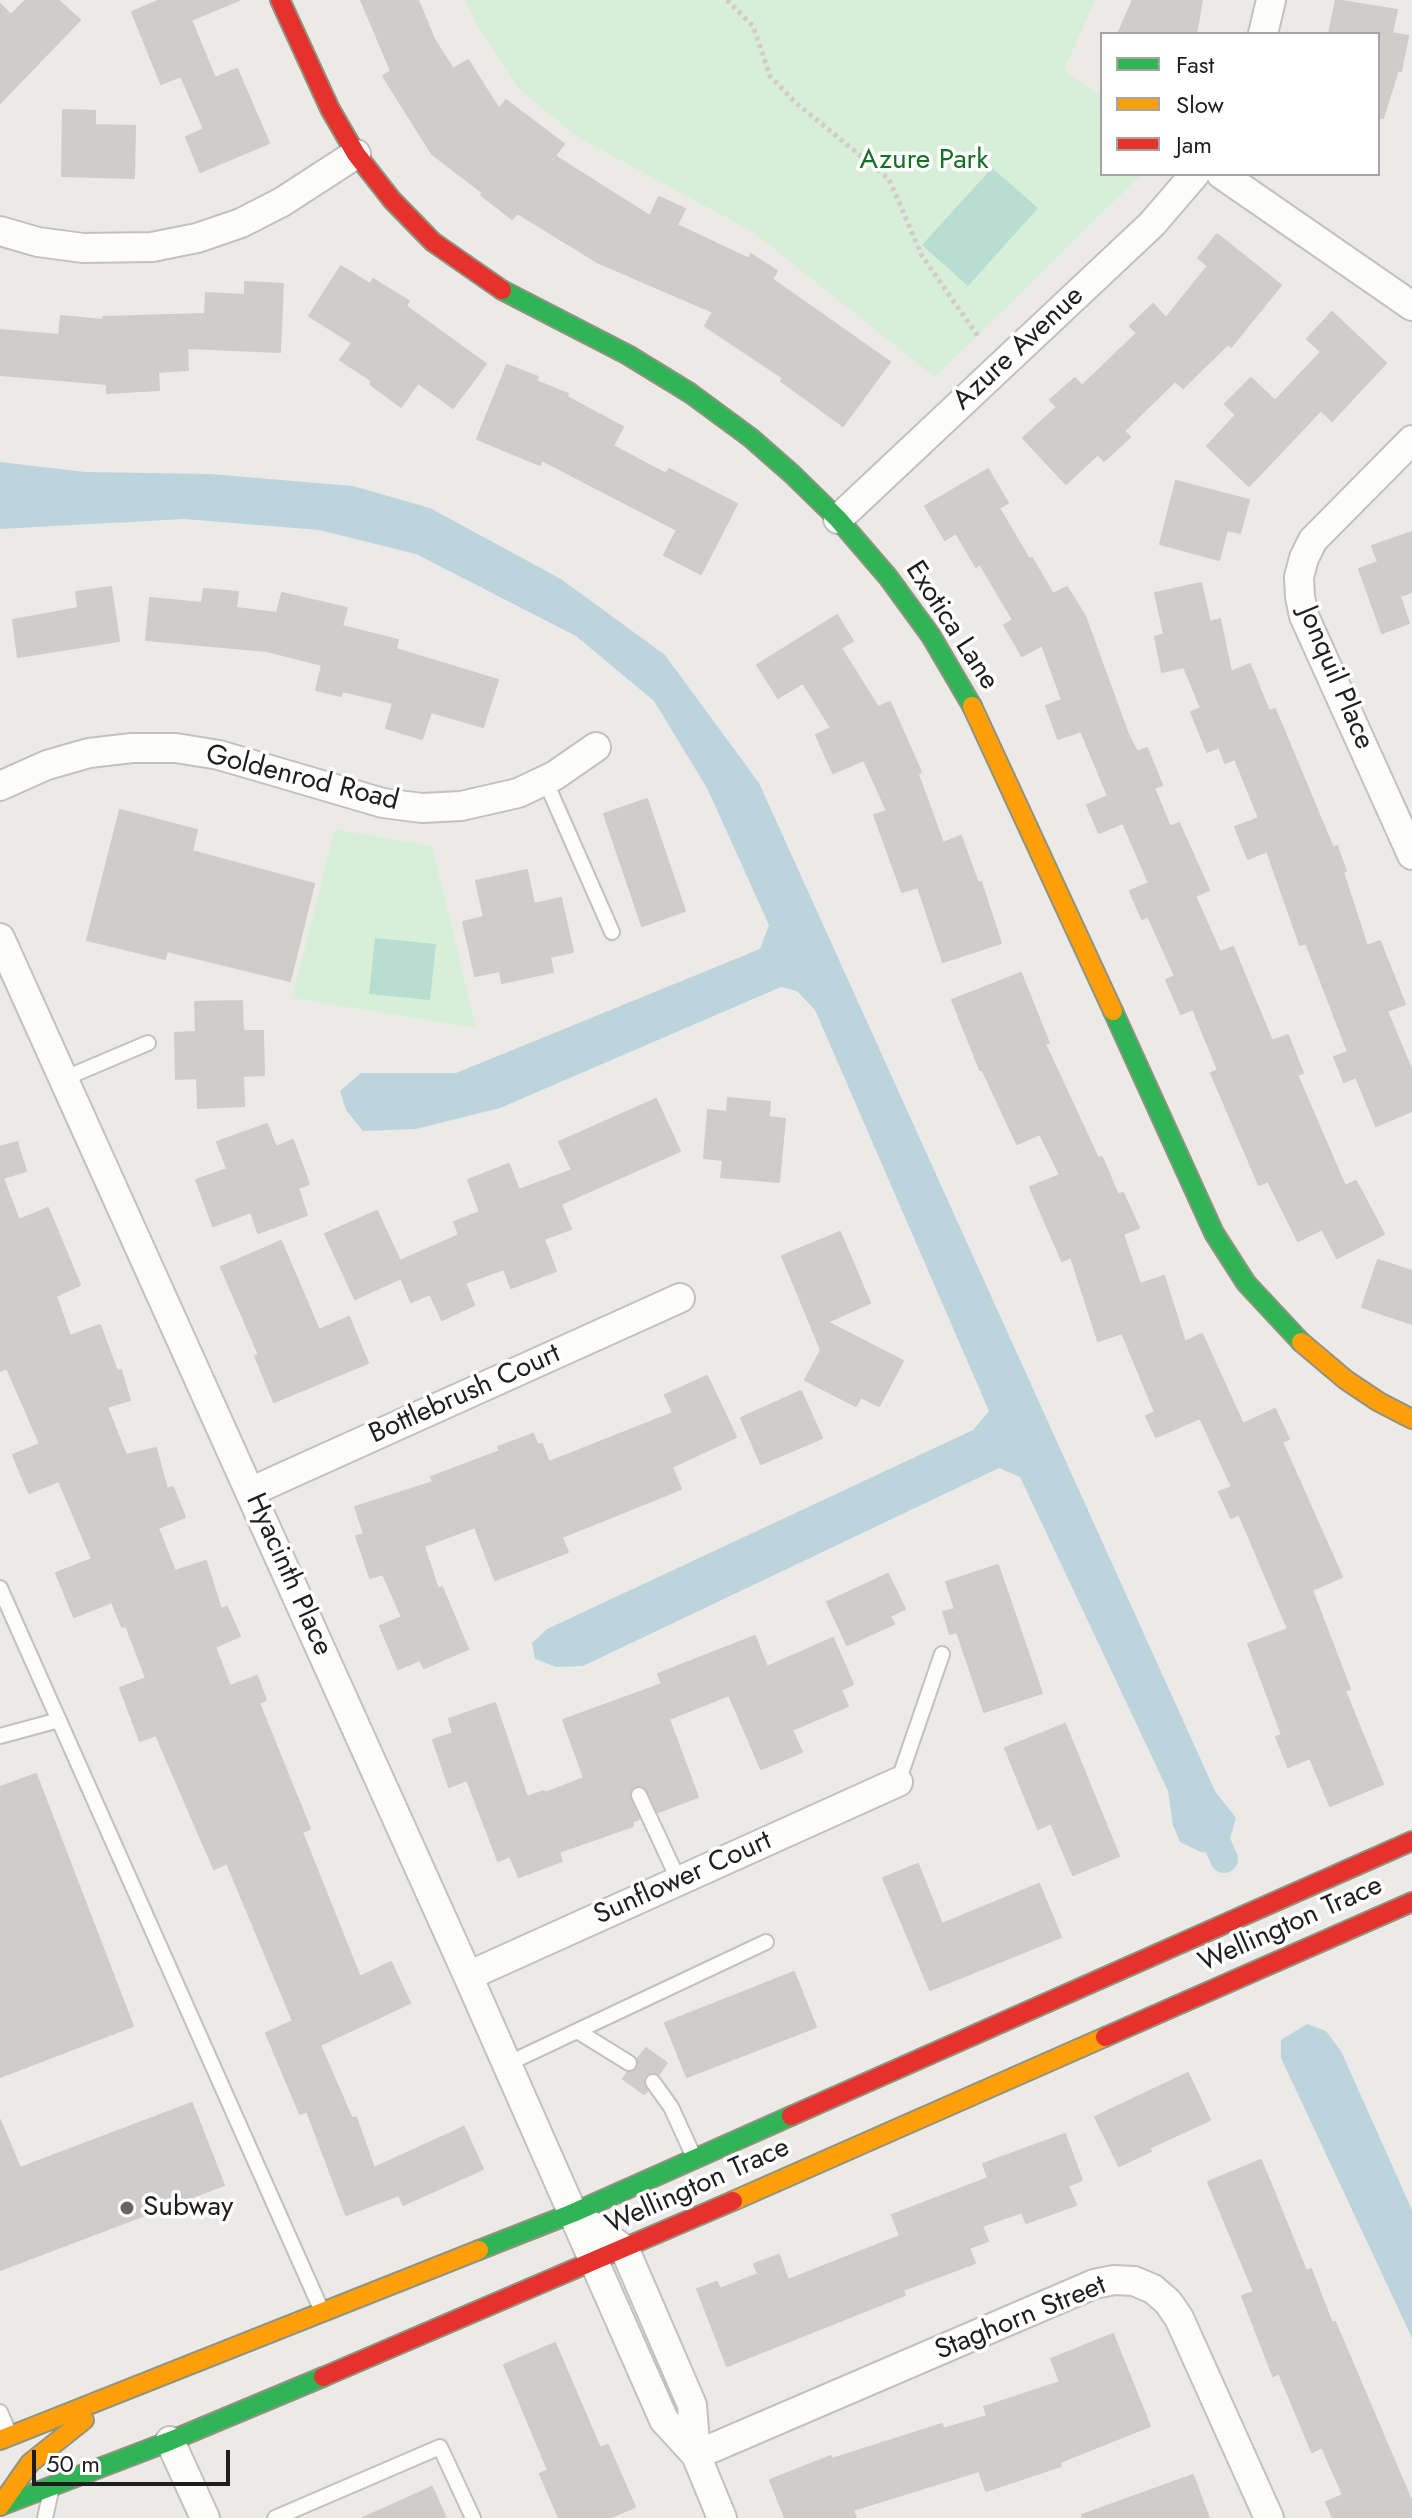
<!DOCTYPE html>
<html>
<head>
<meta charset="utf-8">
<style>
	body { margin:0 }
	#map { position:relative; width:1412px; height:2518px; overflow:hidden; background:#eceae7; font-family:Jost,sans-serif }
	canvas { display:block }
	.legend { position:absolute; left:1100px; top:32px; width:280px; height:144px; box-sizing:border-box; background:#fff; border:2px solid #a5a5a5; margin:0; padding:10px 14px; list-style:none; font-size:24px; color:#1e1e1e }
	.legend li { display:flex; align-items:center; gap:16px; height:40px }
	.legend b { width:40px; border:2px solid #a5a5a5 }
	.scale { position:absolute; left:32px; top:2450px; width:198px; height:36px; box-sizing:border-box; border:4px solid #1e1e1e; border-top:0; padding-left:10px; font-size:24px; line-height:28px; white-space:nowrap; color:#1e1e1e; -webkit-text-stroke:6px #fff; paint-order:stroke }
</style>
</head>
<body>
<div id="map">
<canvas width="1412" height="2518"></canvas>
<ul class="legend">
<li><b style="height:10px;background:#30b455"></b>Fast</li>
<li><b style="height:10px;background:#ff9f0a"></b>Slow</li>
<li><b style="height:10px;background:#e5322d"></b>Jam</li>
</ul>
<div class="scale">50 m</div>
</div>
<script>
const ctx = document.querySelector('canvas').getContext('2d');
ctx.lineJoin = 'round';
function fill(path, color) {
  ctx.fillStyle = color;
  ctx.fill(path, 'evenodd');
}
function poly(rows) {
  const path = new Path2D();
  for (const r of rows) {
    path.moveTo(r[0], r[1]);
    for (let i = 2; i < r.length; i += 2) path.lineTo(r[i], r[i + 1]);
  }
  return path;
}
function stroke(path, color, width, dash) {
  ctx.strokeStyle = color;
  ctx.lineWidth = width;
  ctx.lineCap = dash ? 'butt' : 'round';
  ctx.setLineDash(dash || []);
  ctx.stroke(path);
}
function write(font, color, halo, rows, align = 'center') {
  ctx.font = font + ' Jost,sans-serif';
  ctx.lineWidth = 7;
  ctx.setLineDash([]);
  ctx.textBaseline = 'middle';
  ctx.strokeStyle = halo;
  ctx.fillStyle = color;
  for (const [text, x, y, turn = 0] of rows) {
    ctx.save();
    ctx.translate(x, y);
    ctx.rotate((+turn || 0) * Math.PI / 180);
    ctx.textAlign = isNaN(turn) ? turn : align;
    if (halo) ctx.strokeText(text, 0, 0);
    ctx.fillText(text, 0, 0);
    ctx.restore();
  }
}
fill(poly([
	[465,0,1095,0,1064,70,1102,97,1102,174,1142,174,935,377,753,232,576,136,517,87,476,23],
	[335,829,432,846,476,1028,292,998]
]), '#d7efd9');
fill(poly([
	[992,168,1038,208,968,286,922,245],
	[375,938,436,944,430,1000,369,994]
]), '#b7ded0');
fill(poly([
	[0,462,85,472,210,474,353,486,430,508,561,579,665,655,759,783,1215,1791,1236,1818,1229,1842,1203,1853,1180,1842,1173,1825,1168,1791,1020,1477,999,1468,583,1666,556,1667,535,1659,532,1643,547,1629,973,1430,989,1411,815,1010,797,991,781,987,500,1108,416,1129,363,1131,346,1110,340,1091,361,1073,456,1073,760,949,769,925,707,788,654,701,576,636,416,554,319,530,184,519,0,529],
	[1307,2024,1326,2031,1341,2051,1412,2210,1412,2338,1281,2058,1281,2040]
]), '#bed4dc');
stroke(poly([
	[1203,1811,1224,1859]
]), '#bed4dc', 28);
const building = poly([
	[26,0,58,0,80,20,0,103,0,4,11,15,26,0],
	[160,0,239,0,191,20,215,78,237,69,269,143,200,172,186,137,204,129,181,76,161,84,132,12,160,0],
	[361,0,418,0,434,39,453,69,468,60,499,109,506,100,564,144,555,156,650,216,659,197,685,209,677,225,749,259,751,254,777,271,772,279,890,362,843,426,781,381,783,378,705,326,713,312,597,262,517,213,512,219,481,195,483,193,432,154,383,76,391,71,361,0],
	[1133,0,1202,0,1196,34,1118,34,1133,0],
	[1336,0,1397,10,1392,33,1408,36,1401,71,1398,70,1383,118,1378,117,1378,34,1329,34,1336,0],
	[63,110,95,111,95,125,135,126,134,178,62,176,63,110],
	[1217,234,1281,285,1231,347,1228,344,1183,388,1175,381,1124,431,1130,437,1104,461,1098,454,1066,484,1023,438,1057,407,1050,400,1075,378,1082,386,1137,333,1130,326,1153,304,1166,318,1208,266,1198,258,1217,234],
	[341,266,370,284,373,279,409,301,406,306,486,364,453,408,418,383,401,407,370,384,372,381,340,360,352,343,309,316,341,266],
	[245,282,283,284,280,352,187,348,188,370,158,372,159,390,107,393,107,384,0,375,0,330,59,335,61,316,103,320,103,317,205,314,206,293,245,295,245,282],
	[1332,312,1386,363,1332,421,1321,410,1249,486,1207,446,1236,415,1225,404,1251,378,1275,401,1321,352,1307,339,1332,312],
	[507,365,538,377,536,381,568,394,567,397,623,427,613,446,666,474,669,469,737,504,701,574,664,555,677,530,542,460,540,465,477,439,507,365],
	[988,469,1008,503,999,508,1029,559,1032,558,1053,594,1067,587,1085,616,1128,734,1137,752,1147,748,1162,785,1154,788,1170,827,1179,823,1209,890,1195,896,1220,952,1233,947,1272,1041,1288,1035,1303,1073,1297,1075,1345,1186,1356,1181,1384,1234,1337,1258,1322,1229,1298,1241,1268,1181,1259,1185,1211,1073,1218,1070,1193,1009,1181,1014,1166,980,1175,976,1148,916,1142,919,1130,891,1149,883,1123,823,1099,833,1087,805,1108,796,1081,731,1058,739,1046,706,1062,700,1042,645,1022,656,1004,625,1013,620,980,564,976,567,956,533,945,540,925,506,988,469],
	[1176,481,1249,500,1240,533,1227,530,1219,560,1160,544,1176,481],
	[1412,532,1412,592,1400,596,1409,623,1382,633,1359,569,1378,562,1372,546,1412,532],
	[1201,583,1210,622,1220,619,1231,672,1250,664,1269,711,1275,709,1333,848,1337,846,1346,871,1343,872,1367,946,1380,941,1405,1004,1387,1011,1412,1071,1412,1111,1376,1126,1356,1077,1344,1082,1334,1057,1348,1052,1306,943,1300,945,1267,851,1248,859,1235,827,1259,818,1235,759,1225,763,1219,747,1207,752,1191,712,1201,708,1184,667,1162,672,1155,637,1164,634,1155,593,1201,583],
	[111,587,119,641,18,657,13,620,78,608,76,592,111,587],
	[204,589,238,592,236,608,277,613,282,593,347,608,342,626,398,640,396,649,498,680,483,727,431,712,422,739,386,728,393,703,342,691,341,696,316,690,322,665,267,651,146,640,150,598,202,603,204,589],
	[837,615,853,641,841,648,878,707,890,702,921,772,918,774,943,843,961,836,978,883,981,882,1001,943,943,962,918,887,902,892,874,815,887,811,864,760,833,773,816,735,831,728,803,683,778,698,757,665,837,615],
	[647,799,685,911,642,926,604,814,647,799],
	[120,810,197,830,192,851,314,884,290,981,167,951,165,959,87,940,120,810],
	[527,870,534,904,561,898,573,952,550,957,553,972,502,983,500,971,475,976,463,922,484,917,476,881,527,870],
	[1021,973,1049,1043,1045,1044,1098,1158,1102,1157,1118,1195,1123,1193,1139,1228,1123,1234,1140,1284,1164,1276,1185,1342,1202,1334,1243,1424,1275,1409,1289,1439,1282,1442,1342,1577,1312,1590,1350,1689,1345,1691,1383,1784,1330,1806,1310,1758,1288,1767,1276,1737,1282,1735,1248,1644,1288,1629,1239,1514,1231,1518,1219,1492,1232,1487,1200,1418,1156,1437,1146,1416,1155,1412,1122,1333,1098,1341,1071,1257,1062,1261,1030,1187,1060,1175,1040,1134,1017,1144,982,1069,980,1070,952,1000,1021,973],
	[242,1001,243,1031,263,1031,264,1075,243,1076,244,1106,198,1108,197,1078,176,1079,175,1033,196,1032,195,1002,242,1001],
	[728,1098,770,1102,769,1117,785,1119,779,1182,721,1177,723,1160,704,1158,708,1110,727,1112,728,1098],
	[656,1099,680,1151,561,1204,571,1229,544,1239,556,1271,511,1288,504,1269,465,1283,474,1305,442,1320,430,1294,411,1302,401,1278,355,1299,325,1234,377,1211,400,1261,459,1235,454,1222,480,1212,468,1180,509,1164,519,1190,572,1170,559,1142,656,1099],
	[267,1124,276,1147,293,1140,309,1184,298,1188,307,1215,258,1233,251,1212,213,1226,196,1180,227,1169,217,1142,267,1124],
	[17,1142,26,1171,3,1178,19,1220,48,1208,80,1285,56,1296,70,1336,100,1325,117,1371,121,1370,130,1400,107,1407,126,1455,156,1448,167,1489,173,1487,185,1517,158,1528,175,1571,206,1561,221,1609,227,1607,240,1636,215,1647,230,1686,257,1676,266,1700,259,1703,310,1829,302,1832,360,1977,391,1962,410,2003,320,2045,352,2119,356,2117,374,2168,464,2127,483,2169,403,2205,399,2195,346,2215,307,2111,300,2114,266,2033,293,2021,227,1863,214,1869,156,1735,140,1741,120,1688,146,1678,126,1626,122,1627,112,1602,74,1617,56,1573,92,1559,59,1481,29,1493,13,1455,40,1444,7,1368,0,1371,0,1147,17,1142],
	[840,1232,870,1303,827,1322,903,1361,879,1406,861,1397,856,1406,805,1380,821,1350,782,1256,840,1232],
	[281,1241,319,1330,349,1317,368,1363,274,1402,255,1356,259,1355,221,1267,281,1241],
	[1378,1260,1412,1271,1412,1324,1362,1307,1378,1260],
	[707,1376,736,1437,672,1467,681,1489,562,1537,568,1552,495,1580,475,1527,424,1546,438,1589,442,1587,468,1649,424,1668,420,1660,398,1669,380,1626,402,1617,383,1574,370,1578,356,1536,364,1534,355,1507,433,1482,431,1477,500,1451,498,1447,533,1434,538,1445,542,1444,549,1462,673,1413,665,1395,707,1376],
	[801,1391,822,1438,761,1464,741,1418,801,1391],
	[998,1565,1042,1693,984,1712,957,1632,950,1634,943,1612,955,1609,946,1582,998,1565],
	[888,1574,905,1609,890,1616,894,1624,847,1645,827,1602,888,1574],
	[755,1636,767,1667,833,1638,853,1684,841,1690,848,1706,792,1730,802,1752,761,1769,729,1695,669,1719,698,1797,658,1812,645,1787,636,1786,629,1795,639,1819,632,1822,633,1826,559,1852,562,1861,519,1877,510,1856,498,1861,467,1780,449,1787,433,1740,453,1733,449,1719,495,1703,527,1797,544,1791,545,1793,584,1778,563,1720,662,1684,658,1674,755,1636],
	[1065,1724,1119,1856,1073,1875,1051,1823,1038,1829,1005,1748,1065,1724],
	[36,1774,133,2026,0,2077,0,1787,36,1774],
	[918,1864,942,1924,1039,1884,1061,1937,930,1990,883,1878,918,1864],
	[794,1972,816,2027,687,2077,665,2023,794,1972],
	[646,2048,667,2063,659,2074,651,2072,644,2077,643,2084,647,2091,644,2094,623,2079,627,2073,637,2069,638,2058,646,2048],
	[1188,2073,1210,2120,1149,2148,1151,2151,1119,2166,1095,2117,1188,2073],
	[192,2103,224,2185,0,2270,0,2120,20,2168,192,2103],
	[1065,2134,1082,2180,1068,2186,1076,2205,1026,2223,1022,2212,982,2226,988,2241,969,2248,975,2263,903,2290,905,2295,727,2366,697,2289,717,2282,720,2289,758,2274,754,2264,779,2255,788,2280,900,2236,892,2215,988,2178,983,2164,1065,2134],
	[1261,2160,1306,2271,1311,2269,1332,2323,1335,2322,1412,2502,1412,2518,1333,2518,1326,2502,1343,2495,1322,2447,1312,2452,1279,2373,1273,2376,1242,2296,1254,2292,1208,2182,1261,2160],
	[1113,2334,1150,2426,1060,2462,1061,2466,986,2491,979,2471,853,2510,856,2518,785,2518,770,2480,831,2456,832,2459,942,2424,943,2429,987,2416,984,2407,1060,2382,1051,2359,1113,2334],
	[555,2343,600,2448,608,2445,635,2507,609,2518,559,2518,540,2474,548,2470,504,2365,555,2343],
	[1193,2475,1209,2518,1083,2518,1082,2515,1193,2475],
	[432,2487,446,2518,363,2518,432,2487]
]);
fill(building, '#cfccca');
stroke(building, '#cfccc9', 2);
const lane = poly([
	[545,780,612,932],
	[63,1079,148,1043],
	[0,1588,321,2309],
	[0,1736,59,1720],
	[898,1782,942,1654],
	[639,1795,679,1881],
	[579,2032,629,2063],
	[507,2064,766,1942],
	[653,2082,671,2107,693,2155],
	[0,2412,10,2435],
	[45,2518,51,2491],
	[275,2518,440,2447,473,2518]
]);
const street = poly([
	[1263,34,1271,0],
	[1221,174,1412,306],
	[0,231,38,242,83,248,152,247,197,238,241,223,282,202,356,154],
	[1412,440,1313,540,1304,558,1299,577,1300,597,1304,616,1412,855],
	[838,519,1152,224,1195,174],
	[0,786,47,765,89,753,132,748,176,748,219,755,383,803,422,808,461,806,518,793,554,776,596,747],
	[0,938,468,1976,664,2420,696,2455],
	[250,1492,680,1298],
	[468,1976,898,1782],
	[573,2213,625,2250,692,2405,696,2455,722,2518],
	[170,2441,205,2518],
	[696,2455,1094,2284,1114,2280,1134,2281,1153,2289,1168,2302,1179,2318,1269,2518]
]);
const fast = poly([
	[502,290,628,355,690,393,751,438,792,474,838,519,888,577,931,636,972,706],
	[1113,1011,1214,1233,1246,1283,1301,1342],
	[479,2250,573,2213,791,2116],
	[0,2506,170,2441,323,2377]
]);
const slow = poly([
	[972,706,1113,1011],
	[1301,1342,1346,1380,1379,1402,1412,1419],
	[733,2201,1105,2037],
	[0,2440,479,2250],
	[0,2506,30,2463,84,2420]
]);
const jam = poly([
	[280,0,330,109,356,154,392,200,433,242,502,290],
	[1105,2037,1412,1902],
	[791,2116,1412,1841],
	[323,2377,733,2201]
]);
stroke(lane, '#c2c1bf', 18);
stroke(street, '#c2c1bf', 32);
stroke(fast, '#919381', 22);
stroke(slow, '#919381', 22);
stroke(jam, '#919381', 22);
stroke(poly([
	[727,0,753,26,770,76,796,103,889,179,922,256,980,339]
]), '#d5cac7', 5, [4, 4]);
stroke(lane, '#fcfcfb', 14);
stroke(street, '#fcfcfb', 28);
stroke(fast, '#30b455', 18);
stroke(slow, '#ff9f0a', 18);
stroke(jam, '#e5322d', 18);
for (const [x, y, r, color] of [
	[127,2208,8,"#666564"]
]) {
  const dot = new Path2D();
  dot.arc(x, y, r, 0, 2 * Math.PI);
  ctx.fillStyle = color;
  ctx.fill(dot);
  stroke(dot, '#fff', 3);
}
write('28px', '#177025', '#fff', [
	["Azure Park",924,161]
]);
write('28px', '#1e1e1e', '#fff', [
	["Azure Avenue",1019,349,-43],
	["Exotica Lane",951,626,57],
	["Jonquil Place",1335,678,67],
	["Goldenrod Road",302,779,14],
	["Bottlebrush Court",465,1395,-24],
	["Hyacinth Place",288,1575,66],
	["Sunflower Court",683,1879,-24],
	["Wellington Trace",1291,1925,-24],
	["Wellington Trace",698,2187,-24],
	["Staghorn Street",1021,2319,-22]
]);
write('28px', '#1e1e1e', '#fff', [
	["Subway",143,2208]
], 'left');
</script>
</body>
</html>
